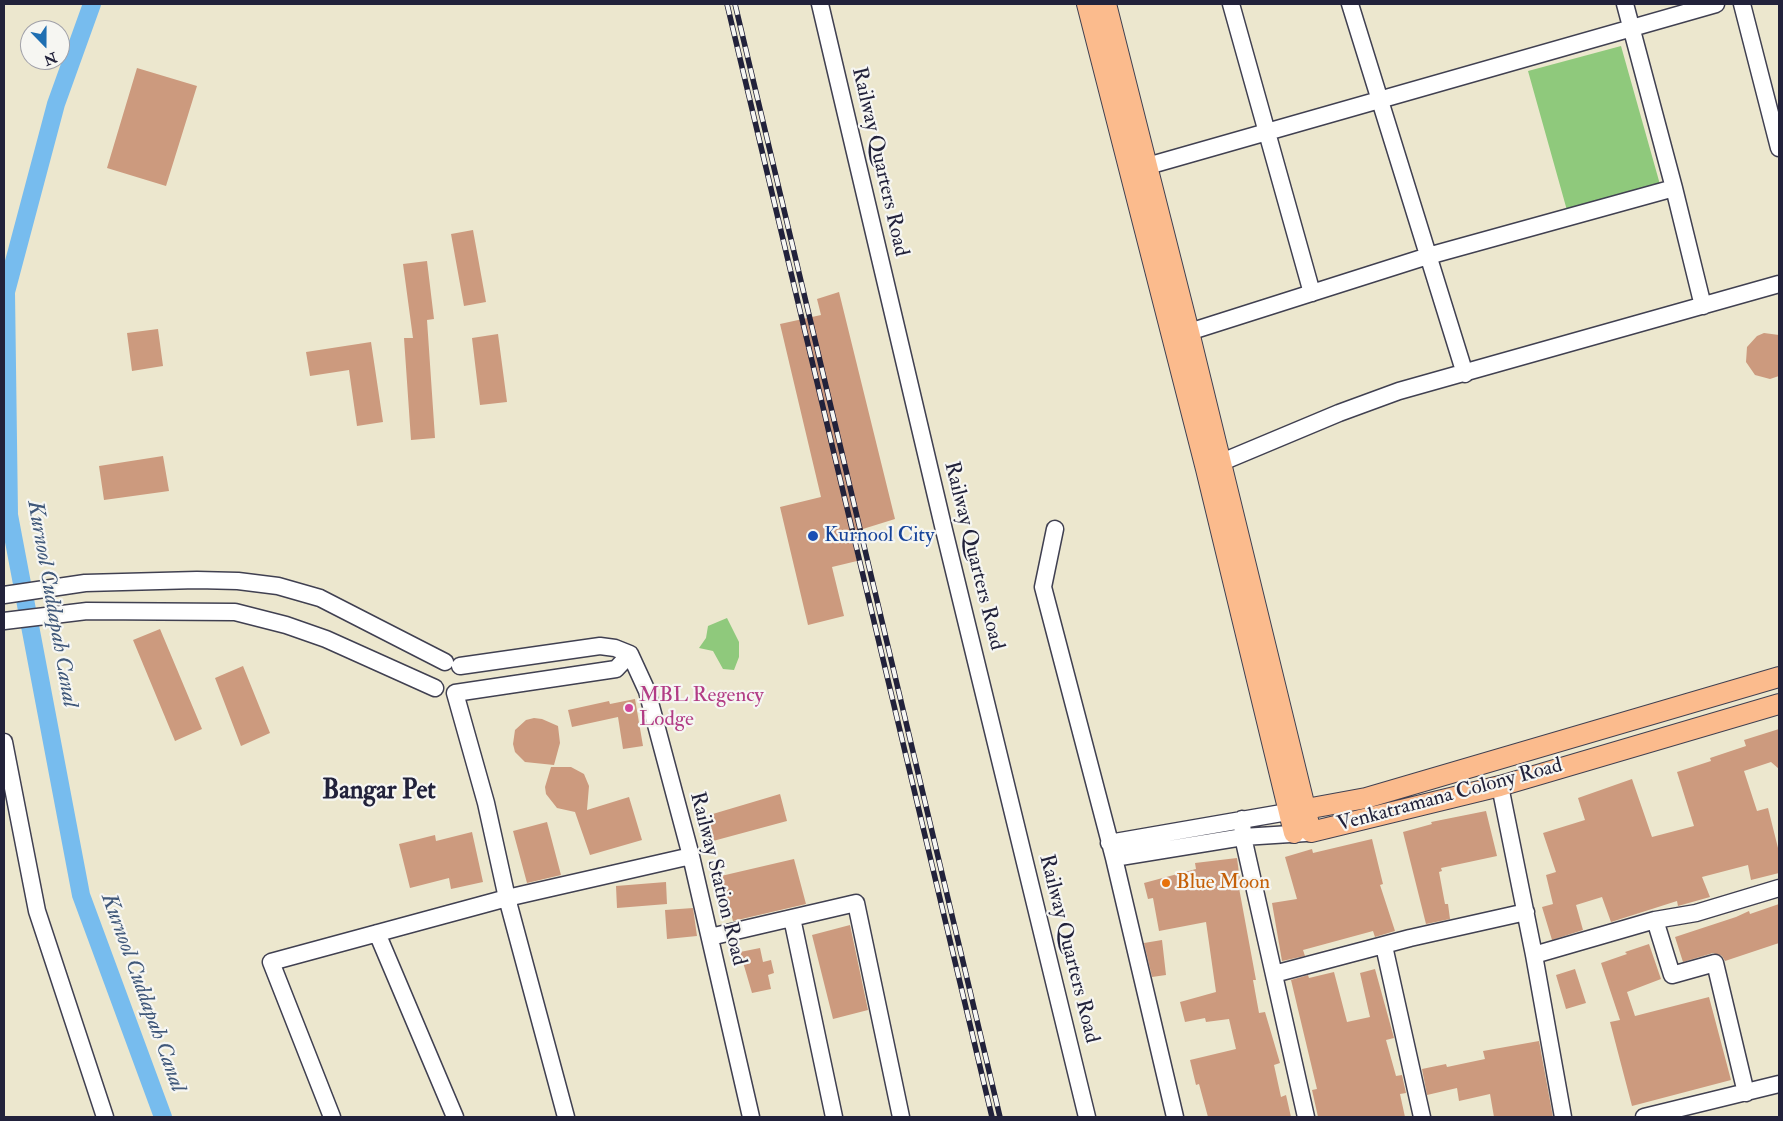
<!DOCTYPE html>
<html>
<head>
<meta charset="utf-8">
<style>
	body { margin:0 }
	#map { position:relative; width:1783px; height:1121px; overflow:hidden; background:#ece7ce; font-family:"IM FELL Double Pica",serif }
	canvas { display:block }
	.frame { position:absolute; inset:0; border:5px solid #22223b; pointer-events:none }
	.north { position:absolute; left:20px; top:20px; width:50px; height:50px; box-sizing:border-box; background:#f6f6f2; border:1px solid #a1a1a9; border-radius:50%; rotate:158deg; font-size:14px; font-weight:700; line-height:20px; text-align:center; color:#22223b }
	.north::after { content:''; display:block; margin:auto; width:18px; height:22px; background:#1f6fb2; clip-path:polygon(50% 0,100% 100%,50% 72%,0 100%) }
</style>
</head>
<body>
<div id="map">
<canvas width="1783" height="1121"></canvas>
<div class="frame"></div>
<div class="north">N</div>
</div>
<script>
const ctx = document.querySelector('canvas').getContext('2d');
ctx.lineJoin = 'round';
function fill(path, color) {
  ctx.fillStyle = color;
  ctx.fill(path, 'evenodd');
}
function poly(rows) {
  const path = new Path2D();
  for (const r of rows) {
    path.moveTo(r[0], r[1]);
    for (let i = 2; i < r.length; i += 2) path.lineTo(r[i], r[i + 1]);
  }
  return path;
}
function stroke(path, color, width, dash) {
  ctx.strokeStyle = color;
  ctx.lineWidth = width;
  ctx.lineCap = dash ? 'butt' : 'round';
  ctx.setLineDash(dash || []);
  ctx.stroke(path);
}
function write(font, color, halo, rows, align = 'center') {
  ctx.font = font + ' "IM FELL Double Pica",serif';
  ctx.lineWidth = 4.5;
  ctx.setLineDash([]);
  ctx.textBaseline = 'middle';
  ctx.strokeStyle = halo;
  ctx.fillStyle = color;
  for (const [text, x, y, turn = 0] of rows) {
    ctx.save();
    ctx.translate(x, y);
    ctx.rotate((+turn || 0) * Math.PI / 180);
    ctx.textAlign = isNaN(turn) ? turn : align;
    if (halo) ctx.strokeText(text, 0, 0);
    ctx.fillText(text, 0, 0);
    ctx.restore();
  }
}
fill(poly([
	[1621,46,1661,188,1568,214,1528,71],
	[727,618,739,642,739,657,734,670,723,669,713,651,699,648,706,638,708,626]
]), '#8fc97c');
stroke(poly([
	[92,4,56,104,6,292,9,515,81,895,163,1117]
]), '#77bcee', 18);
fill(poly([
	[137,68,197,86,166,186,107,168],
	[473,230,486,302,464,306,451,234],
	[427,261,434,319,427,320,435,438,411,440,404,338,413,338,403,264],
	[839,292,895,519,850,533,857,561,832,567,844,616,808,625,780,507,821,497,780,324,821,315,817,299],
	[158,329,163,366,132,371,127,333],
	[1764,333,1779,335,1779,376,1770,379,1755,375,1746,362,1747,347,1757,336],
	[498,334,507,402,480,405,472,338],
	[371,342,383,422,357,426,349,370,310,376,306,352],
	[163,456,169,491,104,500,99,466],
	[160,629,202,729,175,741,133,640],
	[243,666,270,733,241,746,215,678],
	[635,699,643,746,623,749,618,717,572,727,568,710,609,701,610,704],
	[534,718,542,719,558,726,560,743,554,765,525,762,515,752,513,744,515,730,526,720],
	[1779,729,1779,769,1771,762,1744,771,1757,811,1768,808,1779,852,1779,873,1751,880,1748,865,1702,877,1710,897,1678,906,1677,901,1611,922,1602,897,1576,905,1583,930,1552,940,1542,907,1553,904,1546,875,1556,872,1543,833,1585,820,1578,798,1632,779,1652,837,1694,826,1677,772,1711,761,1710,758,1746,746,1744,740],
	[551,767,571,767,584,774,589,786,587,810,629,797,642,840,590,855,575,812,557,808,546,794,545,787],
	[780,794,787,821,713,841,706,816],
	[1486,811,1497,856,1441,868,1442,871,1439,872,1445,904,1448,904,1450,919,1426,924,1403,832,1432,824,1431,822],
	[547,822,561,875,527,883,513,831],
	[472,832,483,882,451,889,449,878,410,888,399,844,435,835,436,841],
	[1372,839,1383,884,1380,885,1395,931,1375,937,1373,931,1303,950,1305,956,1282,961,1272,903,1297,899,1285,857,1312,849,1313,853],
	[1237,858,1241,888,1239,888,1256,980,1253,980,1259,1013,1265,1012,1280,1063,1274,1065,1281,1097,1286,1095,1291,1117,1208,1117,1199,1084,1196,1085,1190,1060,1236,1049,1229,1019,1206,1022,1205,1018,1185,1022,1180,1002,1216,992,1206,922,1159,931,1153,898,1148,899,1144,883,1196,869,1195,863],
	[794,859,806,904,733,921,721,876],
	[666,882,667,904,617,908,616,886],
	[1779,904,1779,943,1725,961,1722,956,1713,953,1683,962,1675,937,1736,917,1749,911,1750,914],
	[693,908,697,936,667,939,665,910],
	[850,925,868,1010,833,1019,812,935],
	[1162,940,1166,975,1152,977,1144,943],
	[1649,944,1661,979,1627,992,1635,1016,1709,997,1731,1080,1632,1106,1610,1022,1620,1020,1601,963,1627,954,1625,952],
	[760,948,763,962,771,960,774,973,768,975,771,989,752,993,740,952],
	[1375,969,1394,1038,1386,1040,1396,1076,1402,1075,1406,1093,1400,1094,1405,1117,1318,1117,1312,1090,1317,1089,1291,980,1308,975,1309,978,1334,972,1347,1022,1370,1017,1360,973],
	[1575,969,1586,1003,1566,1009,1556,975],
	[1539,1041,1553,1117,1494,1117,1490,1094,1459,1101,1457,1088,1427,1095,1422,1069,1446,1064,1447,1067,1485,1059,1483,1051]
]), '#cc9a7e');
const minor = poly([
	[820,4,944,530,1087,1117],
	[1231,4,1312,293],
	[1350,4,1465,374],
	[1625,4,1674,188,1703,306],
	[1742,4,1779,148],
	[1137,169,1716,4],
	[1189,332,1428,256,1674,188],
	[1210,467,1339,413,1399,391,1779,284],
	[1055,529,1043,587,1114,858,1175,1117],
	[4,595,85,583,197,580,238,581,278,586,320,598,445,662],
	[4,621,87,611,235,612,286,625,326,639,435,688],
	[460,666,600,646,615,648,630,654,647,691,691,856,751,1117],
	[4,742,37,911,105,1117],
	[1500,786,1534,955,1563,1117],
	[1242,819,1243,837,1306,1117],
	[1109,843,1299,810],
	[1114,858,1243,837,1306,833],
	[792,918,834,1117],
	[1655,920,1672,975,1715,963,1746,1093],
	[377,933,455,1117],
	[710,937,856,903,901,1117],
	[1384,946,1422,1117],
	[1534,955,1655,920,1696,913,1779,888],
	[1274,974,1410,938,1526,912],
	[332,1117,271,962,507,898,691,856],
	[566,1117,507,898,486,803,455,693,616,669,630,654],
	[1644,1117,1779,1084]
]);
const major = poly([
	[1087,4,1206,469,1294,833],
	[1106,4,1189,332,1311,832,1500,786,1779,704],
	[1306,809,1366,798,1779,677]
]);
stroke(minor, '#404051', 19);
stroke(major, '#404051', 22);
stroke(minor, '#fff', 16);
stroke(major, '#fbbb8d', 20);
const rail = poly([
	[727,4,992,1117],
	[735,4,1000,1117]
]);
stroke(rail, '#22223b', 5.5);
stroke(rail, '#f6f6f2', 4, [11]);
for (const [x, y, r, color] of [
	[813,536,6,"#1a4fb4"],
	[629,708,5,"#d1479c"],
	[1166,883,5,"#e8710a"]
]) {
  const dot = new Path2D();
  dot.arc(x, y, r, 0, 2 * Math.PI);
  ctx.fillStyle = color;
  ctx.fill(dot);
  stroke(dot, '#f6f6f2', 2);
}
write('21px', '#22223b', '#f6f6f2', [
	["Railway Quarters Road",879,162,77],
	["Railway Quarters Road",973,556,76],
	["Venkatramana Colony Road",1450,796,-15],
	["Railway Station Road",717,879,76],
	["Railway Quarters Road",1068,949,76]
]);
write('21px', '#164399', '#f6f6f2', [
	["Kurnool City",824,536]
], 'left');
write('21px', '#b23c85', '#f6f6f2', [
	["MBL Regency",639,696],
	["Lodge",639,720]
], 'left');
write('21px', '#c56008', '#f6f6f2', [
	["Blue Moon",1176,883]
], 'left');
write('italic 22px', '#40587a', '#f6f6f2', [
	["Kurnool Cuddapah Canal",51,604,80],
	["Kurnool Cuddapah Canal",142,993,70]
]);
write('bold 26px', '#22223b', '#f6f6f2', [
	["Bangar Pet",379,792]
]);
</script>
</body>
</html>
